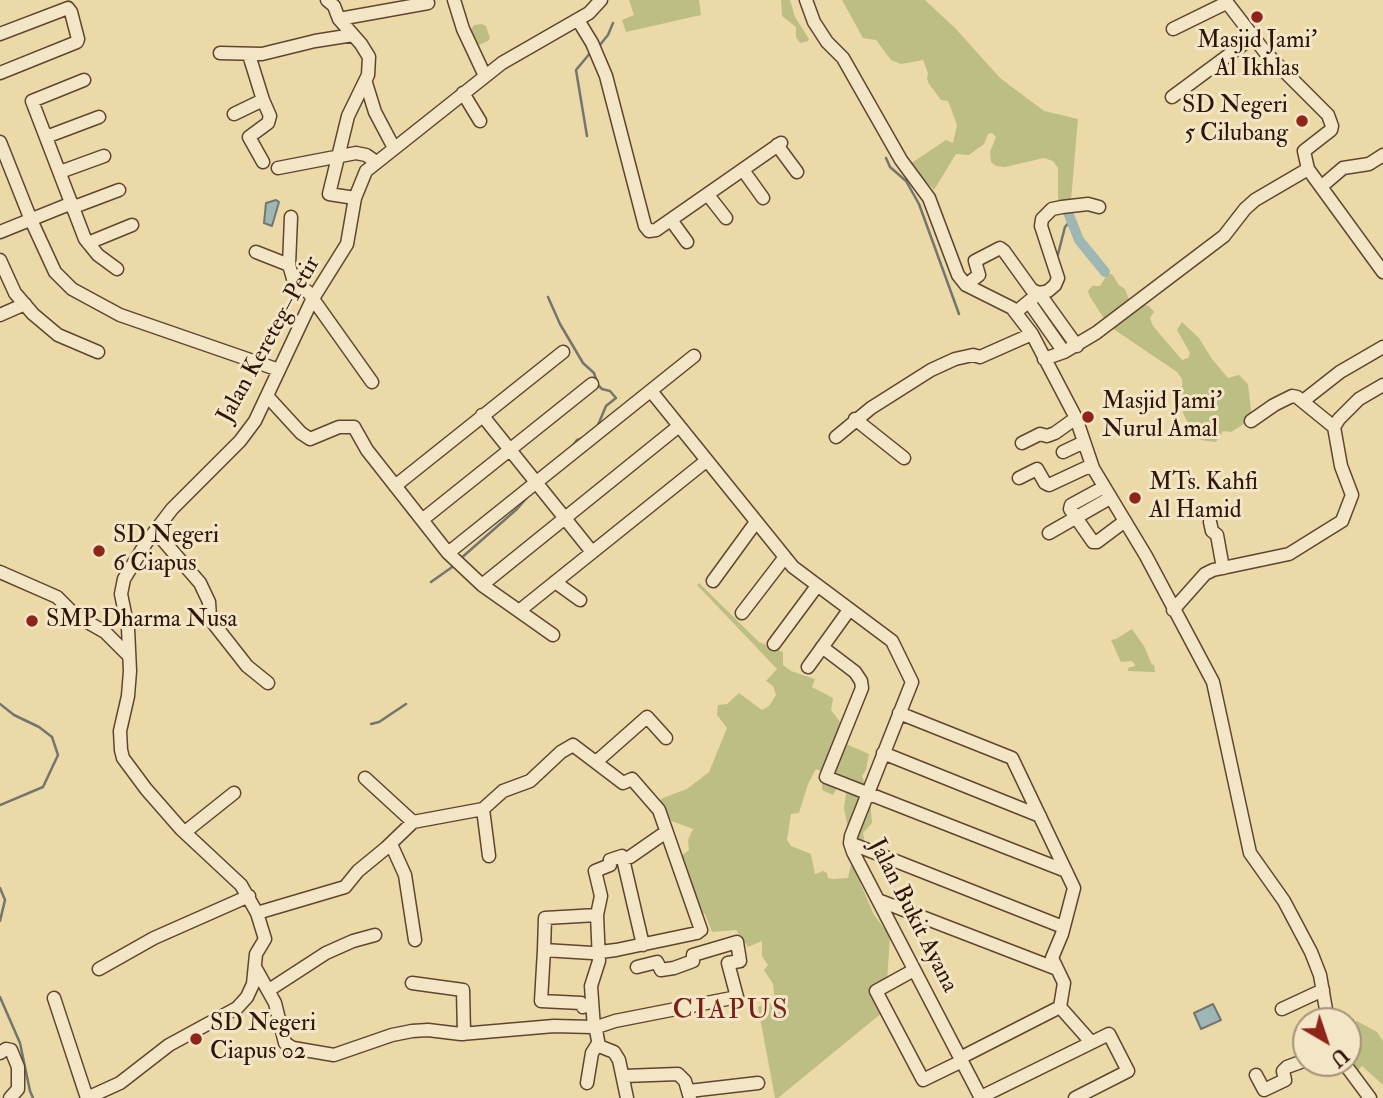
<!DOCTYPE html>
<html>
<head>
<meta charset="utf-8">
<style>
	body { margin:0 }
	#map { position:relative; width:1383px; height:1098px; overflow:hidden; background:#ecd9a8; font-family:"IM FELL Double Pica",serif }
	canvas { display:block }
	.north { position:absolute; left:1292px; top:1007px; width:70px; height:70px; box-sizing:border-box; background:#f3e6c6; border:2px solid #a5927a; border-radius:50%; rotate:141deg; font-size:19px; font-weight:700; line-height:28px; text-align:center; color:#301408 }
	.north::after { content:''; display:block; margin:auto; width:24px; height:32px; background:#8f2418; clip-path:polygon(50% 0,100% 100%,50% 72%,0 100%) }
</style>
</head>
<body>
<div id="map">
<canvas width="1383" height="1098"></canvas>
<div class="north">U</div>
</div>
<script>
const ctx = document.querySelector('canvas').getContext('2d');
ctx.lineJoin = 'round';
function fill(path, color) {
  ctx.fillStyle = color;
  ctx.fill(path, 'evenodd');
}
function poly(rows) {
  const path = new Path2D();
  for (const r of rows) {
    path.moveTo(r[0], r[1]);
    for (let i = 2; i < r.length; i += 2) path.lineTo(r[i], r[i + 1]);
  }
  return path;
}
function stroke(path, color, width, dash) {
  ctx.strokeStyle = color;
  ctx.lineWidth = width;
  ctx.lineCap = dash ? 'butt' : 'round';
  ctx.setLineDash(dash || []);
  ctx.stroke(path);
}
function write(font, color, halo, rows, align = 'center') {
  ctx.font = font + ' "IM FELL Double Pica",serif';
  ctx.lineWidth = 6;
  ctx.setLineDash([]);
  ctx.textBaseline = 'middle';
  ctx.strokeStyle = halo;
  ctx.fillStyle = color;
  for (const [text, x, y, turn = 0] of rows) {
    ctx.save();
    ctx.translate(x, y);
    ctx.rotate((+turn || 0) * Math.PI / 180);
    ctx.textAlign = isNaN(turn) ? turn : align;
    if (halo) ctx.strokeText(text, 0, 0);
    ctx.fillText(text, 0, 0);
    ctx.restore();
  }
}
fill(poly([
	[629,0,699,0,701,15,626,32,622,20,634,15],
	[781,0,790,0,795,17,809,39,808,41,800,43,796,37,796,27,782,16],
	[842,0,925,0,956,29,1000,78,1044,111,1078,119,1071,200,1058,203,1058,168,1053,161,1044,158,1005,167,996,166,991,162,990,152,996,137,992,133,988,134,984,144,969,155,956,154,934,190,910,164,946,140,953,143,957,125,948,101,941,100,929,84,927,79,928,73,923,60,901,64,891,60,876,40,863,38],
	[482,24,486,26,490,38,488,41,474,47,470,31,474,25],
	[1112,274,1119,285,1125,289,1130,302,1149,306,1154,312,1150,318,1153,326,1182,360,1188,358,1190,353,1177,330,1182,322,1199,338,1212,359,1228,378,1239,375,1248,384,1252,419,1231,432,1223,431,1216,442,1200,440,1190,427,1183,413,1182,379,1177,372,1109,326,1090,297,1088,291,1092,286,1100,286,1107,275],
	[699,583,759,642,783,652,783,665,791,671,815,679,812,687,833,698,831,710,843,726,835,739,869,754,866,770,862,776,870,798,872,823,863,833,866,852,859,880,874,915,890,936,887,982,883,1012,778,1098,775,1098,758,1007,775,1002,773,984,764,970,768,965,762,956,762,941,748,947,736,930,712,932,705,914,692,907,675,861,689,850,688,840,693,829,661,817,652,806,663,798,687,789,709,772,727,728,717,715,718,705,727,704,739,693,762,710,769,706,776,695,773,686,766,681,777,669,697,585],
	[816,769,823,772,822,790,833,795,838,786,847,786,844,808,853,856,848,878,832,879,828,878,827,873,823,871,815,874,811,854,791,846,787,840,791,814,799,813,808,784],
	[1132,629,1144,646,1152,665,1154,664,1155,672,1128,671,1128,668,1135,666,1134,663,1131,661,1121,662,1111,640,1116,639],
	[1357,1021,1377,1032,1383,1041,1383,1085,1362,1066,1355,1074,1349,1065,1350,1025]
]), '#bdbe84');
const water = poly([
	[276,200,279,202,272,226,264,223,266,203,276,200],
	[1213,1004,1221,1020,1201,1029,1194,1013,1213,1004]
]);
fill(water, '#9eb7b4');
stroke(water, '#72766f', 2);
stroke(poly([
	[599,46,608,35,613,23],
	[587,136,576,70,591,52],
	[886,158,890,167,906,181,919,204,959,314],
	[1061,270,1057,258,1065,227,1070,221],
	[548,297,560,324,583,363,594,373,598,385,602,389,610,391,616,398,606,406,598,425],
	[572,447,577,440,583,438],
	[459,560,517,509,531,493],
	[431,582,455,565],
	[0,704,14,715,39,727,52,737,58,755,43,787,0,805],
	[371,724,379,722,406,704],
	[0,888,5,900,0,921],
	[0,997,20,1043,30,1091,33,1098]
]), '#72766f', 2.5);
stroke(poly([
	[1067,210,1079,240,1105,272]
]), '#9eb7b4', 10);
const minor = poly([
	[327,0,334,6,339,19,361,44,369,57,368,75,348,116,329,194,355,198],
	[454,0,463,29,485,76],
	[806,0,814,22,827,42,843,58,901,160,929,198,958,275,966,285,1012,308,1032,334,1076,418,1093,468,1146,556,1213,682,1250,853,1284,901,1311,952,1320,975,1328,1021],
	[1225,0,1265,52,1328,115,1332,126,1331,130,1304,151,1308,169,1383,272],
	[339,19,428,3],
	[578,20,592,43,606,76,645,226,649,231,656,230,781,143],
	[1173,29,1226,3],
	[0,34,68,8,71,12,78,39,77,42,0,73],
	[220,53,262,54,315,41,353,35],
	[249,55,263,100,270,116,268,123,249,137,263,162],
	[84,80,32,101,85,239,98,255,117,269],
	[366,83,375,112,394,148],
	[463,93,480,121],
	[1172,97,1253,37],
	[234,114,263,100],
	[46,137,99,117],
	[0,142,31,220,55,272,72,289,120,315,279,370],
	[777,145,797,172],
	[278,168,356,153,366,155,376,162],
	[743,170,763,198],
	[60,172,104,156],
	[1322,186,1343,168,1369,164,1383,155],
	[708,195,726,218],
	[74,207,119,190],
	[291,217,289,265,294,282,308,292,372,382],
	[671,220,687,242],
	[0,232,72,203],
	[88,243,132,225],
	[256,252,289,265],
	[0,260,15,293,33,314,58,335,98,352],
	[966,285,979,275,975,261,1000,248,1004,251,1032,290,1039,293,1048,291,1055,285,1058,278,1041,226,1042,219,1052,209,1062,207,1088,204,1099,207],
	[1029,302,1064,352],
	[1016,312,1039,293,1077,346],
	[0,315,25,304],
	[1044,359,1064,352,1096,333,1224,236,1245,209,1255,200,1308,169],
	[651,391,793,567,892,641,912,682,851,836,850,843,853,852,981,1098],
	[268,397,301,433,310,439,339,427,354,427,367,450,448,553,482,585,519,611,706,461],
	[1303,401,1340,372,1383,347],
	[482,415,592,552],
	[855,419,904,458],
	[1251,421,1274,405,1292,396,1297,397,1334,427],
	[836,437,871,408,931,370,955,359,973,355,980,357,1032,334],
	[1022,443,1040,434,1047,436,1055,433,1076,418],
	[1063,452,1084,442],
	[1019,478,1037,469,1045,483,1049,485,1092,465],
	[395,486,563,352],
	[1104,487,1071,505,1070,509,1093,542,1097,542,1125,521],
	[422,520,592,384],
	[1210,522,1212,531,1217,535,1223,568],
	[155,531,200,583,209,602,210,617,214,624,247,666,268,683],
	[1049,533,1110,498],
	[448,553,694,356],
	[0,572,57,597,75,615,105,632,129,656],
	[713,581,756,522],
	[555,582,580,600],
	[482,585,679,426],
	[1173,610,1205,574,1213,570,1289,554,1342,521,1352,495,1341,466,1334,427,1339,419,1359,399,1383,385],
	[519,611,553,635],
	[742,613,785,557],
	[774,644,817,586],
	[822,647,855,672,861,681,862,688,826,777,1066,871],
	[808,667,849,610],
	[899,713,1012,758,1074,888,1062,934,1052,958,1064,983,1060,1007],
	[883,753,1040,816],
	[596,762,647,717,666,738],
	[365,778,413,822],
	[483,809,503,791,530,781,561,752,573,745,623,783,632,779,659,810,701,930,697,933,616,950,592,953,544,950,545,918,597,915],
	[185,832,234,793],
	[850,843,1063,927],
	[391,844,405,875,415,940],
	[623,859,643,945],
	[878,900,1057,969],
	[257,913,345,887,358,871,386,848,413,822,483,809,489,856],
	[544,950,541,1001,581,1003,583,1007,592,1005],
	[637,967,657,962,661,970,674,968,693,961,693,955,737,942,740,961,728,963,737,997,615,1021,594,1028,591,986,599,961,597,915,601,896,595,871,610,865,610,860,622,856,623,859,630,857,666,832],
	[99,969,154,938,249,896],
	[256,969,275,1003,285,1043,293,1048,334,1055,392,1035,412,1031,428,1030,461,1034,554,1026,592,1027,596,1030,599,1046,614,1052,619,1060,627,1098],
	[914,970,876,991,923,1080,962,1061],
	[412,983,463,990,464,1034],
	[269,990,326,953,353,941,375,935],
	[54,998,87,1098],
	[1060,1007,1091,1042],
	[1282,1009,1323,990],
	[0,1053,6,1049,11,1050,18,1067,18,1089,10,1098],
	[960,1058,1060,1007],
	[1344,1063,1370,1098],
	[1256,1075,1264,1090,1285,1080,1283,1071,1287,1067,1306,1060],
	[624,1076,678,1074,685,1081,690,1098],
	[587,1083,592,1053,597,1045],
	[689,1091,758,1083],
	[981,1097,1109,1034,1128,1071,1075,1098],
	[87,1098,120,1083,169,1045,237,1008,247,997,253,984,256,954,265,939,257,913,241,885,181,829,146,789,123,758,121,750,120,731,128,696,130,671,128,628,121,594,124,579,146,543,172,509,240,441,255,421,312,300,347,244,355,198,366,171,502,63,589,13,601,0]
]);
stroke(minor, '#5f4530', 15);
stroke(minor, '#f3e6c6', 12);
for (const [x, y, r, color] of [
	[1257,17,7,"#8f2418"],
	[1302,121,7,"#8f2418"],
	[1088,417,7,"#8f2418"],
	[1135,498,7,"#8f2418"],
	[99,551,7,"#8f2418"],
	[32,621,7,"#8f2418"],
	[196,1039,7,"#8f2418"]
]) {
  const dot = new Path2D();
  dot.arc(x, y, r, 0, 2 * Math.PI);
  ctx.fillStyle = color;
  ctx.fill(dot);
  stroke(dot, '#f3e6c6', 2.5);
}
write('24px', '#301408', '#f3e6c6', [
	["Masjid Jami'",1257,42,"center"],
	["Al Ikhlas",1257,70,"center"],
	["SD Negeri",1288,107,"right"],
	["5 Cilubang",1288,135,"right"],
	["Masjid Jami'",1102,403],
	["Nurul Amal",1102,431],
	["MTs. Kahfi",1149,484],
	["Al Hamid",1149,512],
	["SD Negeri",113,537],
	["6 Ciapus",113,565],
	["SMP Dharma Nusa",46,621],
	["SD Negeri",210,1025],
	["Ciapus 02",210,1053]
], 'left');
write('24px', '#301408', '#f3e6c6', [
	["Jalan Kereteg–Petir",270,340,-61],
	["Jalan Bukit Ayana",912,916,63]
]);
ctx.letterSpacing = '2px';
write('28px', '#7a1f14', '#f3e6c6', [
	["CIAPUS",731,1012]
]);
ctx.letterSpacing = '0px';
</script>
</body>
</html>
